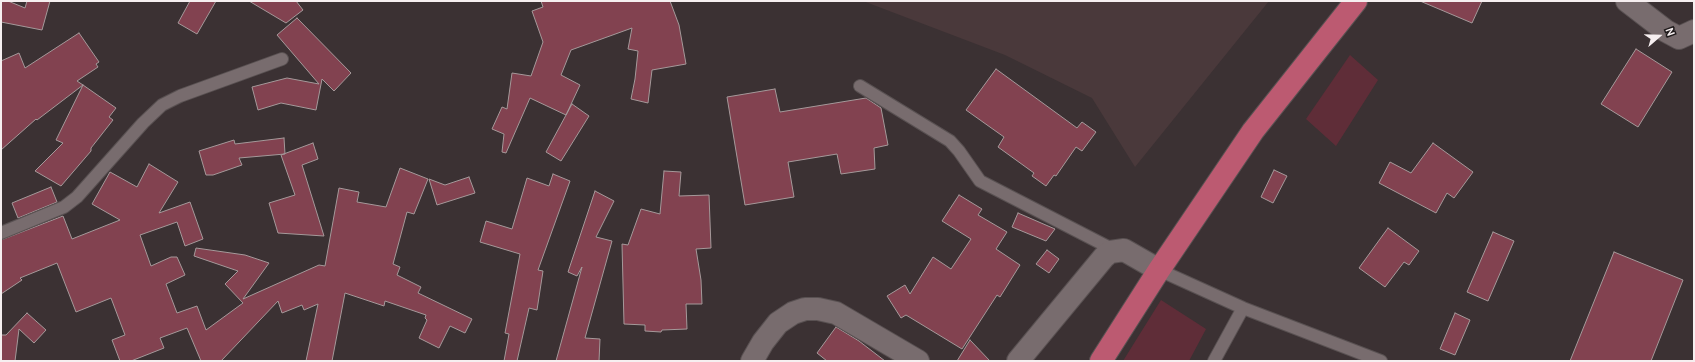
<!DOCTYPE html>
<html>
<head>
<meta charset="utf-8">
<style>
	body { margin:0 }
	#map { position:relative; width:1695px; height:362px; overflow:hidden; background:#3b3133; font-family:Cabin,sans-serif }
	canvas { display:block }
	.frame { position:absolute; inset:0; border:2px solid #f6eff0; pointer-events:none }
	.north { position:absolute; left:1639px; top:16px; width:40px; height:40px; -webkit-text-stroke:3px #1f1a1b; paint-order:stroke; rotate:70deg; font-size:11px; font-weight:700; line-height:16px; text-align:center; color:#f6eff0 }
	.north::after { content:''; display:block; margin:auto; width:14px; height:18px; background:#f6eff0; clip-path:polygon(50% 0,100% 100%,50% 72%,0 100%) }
</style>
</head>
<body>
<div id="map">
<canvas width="1695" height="362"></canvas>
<div class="frame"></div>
<div class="north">N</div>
</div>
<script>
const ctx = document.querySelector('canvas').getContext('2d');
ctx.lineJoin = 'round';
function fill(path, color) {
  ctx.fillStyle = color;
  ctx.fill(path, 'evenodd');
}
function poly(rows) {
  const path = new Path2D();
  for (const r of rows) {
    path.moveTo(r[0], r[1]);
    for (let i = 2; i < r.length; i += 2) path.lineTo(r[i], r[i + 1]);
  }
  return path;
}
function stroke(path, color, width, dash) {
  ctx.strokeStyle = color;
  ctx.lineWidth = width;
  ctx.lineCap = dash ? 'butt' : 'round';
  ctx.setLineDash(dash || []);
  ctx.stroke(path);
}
fill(poly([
	[863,1,1269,1,1135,167,1092,98,1005,55]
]), '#4a393b');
fill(poly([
	[1350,55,1378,80,1336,146,1306,119],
	[1161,300,1206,329,1189,361,1123,361]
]), '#5f2d38');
const building = poly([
	[1,1,8,1,25,8,27,1,50,1,42,30,1,22,1,1],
	[190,1,216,1,197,34,178,23,190,1],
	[249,1,296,1,303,10,286,23,249,1],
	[541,1,670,1,679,25,686,64,652,70,648,103,631,99,635,79,638,51,628,49,632,28,571,50,561,75,580,85,566,115,530,98,506,153,502,152,504,134,492,129,502,107,507,109,512,73,531,76,543,42,532,11,543,7,541,1],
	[1420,1,1482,1,1472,23,1420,1],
	[297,18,351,73,334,91,322,79,316,110,281,103,258,110,252,87,287,78,319,84,277,35,297,18],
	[79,33,99,62,96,64,98,67,77,81,83,85,37,120,36,119,1,150,1,61,19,53,25,68,79,33],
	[1636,49,1672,72,1638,127,1601,104,1636,49],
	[996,69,1077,128,1082,122,1096,132,1082,151,1076,147,1056,176,1054,175,1046,186,1032,176,1034,173,998,147,1004,137,966,110,996,69],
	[83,85,116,108,109,117,113,120,91,148,91,151,61,186,35,171,63,143,56,140,83,85],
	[775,89,780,112,866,98,881,108,888,145,874,148,875,169,841,174,837,154,788,162,794,197,745,205,727,97,775,89],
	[572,104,589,116,561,161,546,152,572,104],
	[284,138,285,154,239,158,242,165,213,175,206,175,199,151,234,140,235,144,284,138],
	[313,143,318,159,302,165,324,236,278,233,269,203,295,195,281,155,313,143],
	[1433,143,1473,172,1454,198,1447,193,1436,213,1379,183,1390,162,1411,173,1433,143],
	[149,164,178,182,159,213,190,202,203,239,185,246,177,222,140,235,151,266,171,257,177,257,185,275,166,284,177,313,197,306,206,330,243,303,225,284,238,271,194,256,196,248,245,255,269,263,243,299,319,265,325,266,339,188,359,192,357,202,386,207,400,168,428,179,414,214,407,212,393,264,400,267,397,275,421,287,418,293,472,319,465,333,450,326,439,348,419,338,427,320,425,318,426,315,385,301,384,306,345,293,332,361,306,361,318,304,304,310,302,305,282,313,278,301,221,361,201,361,187,328,160,338,164,348,131,361,120,361,112,340,125,335,111,298,76,312,57,263,20,278,22,280,1,294,1,240,63,216,72,239,120,220,92,204,110,172,137,187,149,164],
	[1274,170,1287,176,1273,203,1261,197,1274,170],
	[664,171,681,172,679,196,709,195,711,248,696,249,701,280,702,304,686,304,687,329,662,330,661,332,645,331,645,325,624,324,622,244,628,245,641,209,660,214,664,171],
	[553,174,570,181,538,270,543,271,537,310,529,308,517,361,504,361,509,334,505,333,520,254,480,242,486,221,512,229,527,178,549,186,553,174],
	[469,177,475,193,437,205,429,179,445,185,469,177],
	[51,187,57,202,18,218,12,203,51,187],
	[595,191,614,201,596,237,612,241,585,338,600,339,599,361,556,361,582,267,577,276,568,272,595,191],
	[959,195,982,209,978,215,1007,232,996,249,1020,265,1000,297,997,295,962,349,906,315,901,318,887,296,905,285,910,294,933,257,951,269,971,239,942,221,959,195],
	[1018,213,1055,229,1046,241,1012,227,1018,213],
	[1388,228,1419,251,1409,265,1404,262,1385,287,1359,268,1388,228],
	[1493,232,1514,241,1488,301,1467,292,1493,232],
	[1047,250,1059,259,1049,273,1036,264,1047,250],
	[1614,252,1683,280,1651,361,1570,361,1614,252],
	[27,313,46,330,34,343,19,329,15,361,1,361,1,335,6,335,27,313],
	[1455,313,1470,320,1455,355,1440,349,1455,313],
	[836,327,859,341,885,361,827,361,817,353,836,327],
	[970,340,990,361,957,361,970,340]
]);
fill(building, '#824250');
stroke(building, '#a5999a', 1);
const service = poly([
	[860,86,950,141,959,151,980,181,1116,251],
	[1,233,64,207,77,197,143,123,162,105,180,96,282,59],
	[1159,270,1243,308,1381,361],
	[1214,361,1243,308]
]);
const minor = poly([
	[1627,1,1666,31,1679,38,1694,31],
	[752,361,763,342,778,323,793,313,805,309,818,309,836,313,918,361],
	[1018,361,1104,257,1110,252,1124,250,1159,270]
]);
const trunk = poly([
	[1101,361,1159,270,1253,131,1356,1]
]);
stroke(service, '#595152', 14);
stroke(minor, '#595152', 24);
stroke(trunk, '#595152', 24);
stroke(service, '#786c6e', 12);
stroke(minor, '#786c6e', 22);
stroke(trunk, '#bc5a71', 22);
</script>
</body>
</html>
